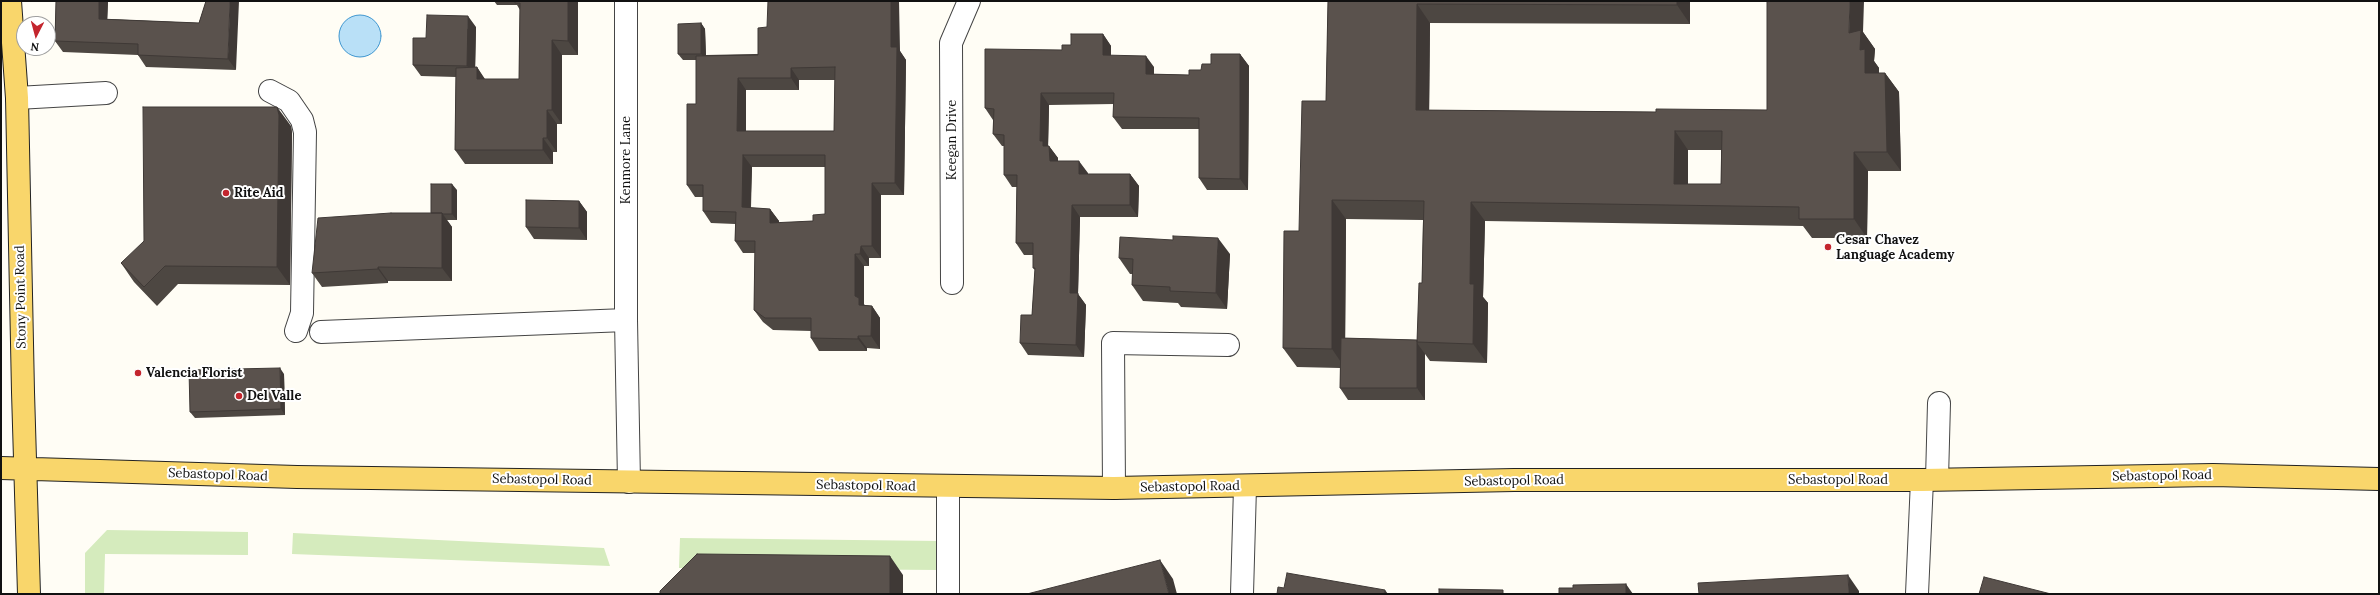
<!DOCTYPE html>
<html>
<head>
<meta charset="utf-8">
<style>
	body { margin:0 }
	#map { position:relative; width:2380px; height:595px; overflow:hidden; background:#fffdf5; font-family:Lora,serif }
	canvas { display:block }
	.frame { position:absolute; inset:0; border:2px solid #111; pointer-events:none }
	.north { position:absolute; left:16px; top:16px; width:40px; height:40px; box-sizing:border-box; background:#fff; border:1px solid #a0a0a0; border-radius:50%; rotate:186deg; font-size:11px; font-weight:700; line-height:16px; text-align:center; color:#111 }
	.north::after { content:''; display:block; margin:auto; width:14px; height:18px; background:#c4262e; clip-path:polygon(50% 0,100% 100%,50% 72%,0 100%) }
</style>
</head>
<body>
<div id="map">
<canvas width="2380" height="595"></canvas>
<div class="frame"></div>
<div class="north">N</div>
</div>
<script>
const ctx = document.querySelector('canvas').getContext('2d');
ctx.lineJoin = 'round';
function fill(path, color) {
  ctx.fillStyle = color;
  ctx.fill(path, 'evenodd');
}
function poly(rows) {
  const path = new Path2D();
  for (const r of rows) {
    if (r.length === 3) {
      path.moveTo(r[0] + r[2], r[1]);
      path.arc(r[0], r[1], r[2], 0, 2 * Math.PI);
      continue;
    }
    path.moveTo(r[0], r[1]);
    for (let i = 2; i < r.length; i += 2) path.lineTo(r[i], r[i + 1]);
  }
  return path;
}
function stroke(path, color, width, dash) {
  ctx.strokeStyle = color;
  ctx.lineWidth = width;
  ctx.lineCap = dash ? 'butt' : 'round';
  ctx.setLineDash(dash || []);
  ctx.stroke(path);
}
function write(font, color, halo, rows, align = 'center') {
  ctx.font = font + ' Lora,serif';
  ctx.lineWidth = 4;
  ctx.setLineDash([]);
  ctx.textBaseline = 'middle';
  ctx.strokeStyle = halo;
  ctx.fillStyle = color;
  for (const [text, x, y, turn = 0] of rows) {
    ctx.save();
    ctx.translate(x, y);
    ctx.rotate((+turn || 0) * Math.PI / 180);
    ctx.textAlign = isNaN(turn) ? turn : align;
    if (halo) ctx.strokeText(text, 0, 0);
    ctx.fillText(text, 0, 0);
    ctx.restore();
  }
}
fill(poly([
	[107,530,248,532,248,555,105,554,104,594,85,594,85,553],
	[293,533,604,548,610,566,292,554],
	[680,538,940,541,940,570,679,568]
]), '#d5ebbd');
const water = poly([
	[360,36,21]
]);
fill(water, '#b9e0f7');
stroke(water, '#3f96cf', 1);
const minor = poly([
	[626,1,626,320,629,482],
	[270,91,289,101,302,120,305,132,302,313,296,331],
	[17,98,106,93],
	[952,283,951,43,969,1],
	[321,332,626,320],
	[1937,479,1939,403],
	[1114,488,1113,343,1228,345],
	[948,594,948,487],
	[1242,594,1245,487],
	[1917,594,1922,480]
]);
const major = poly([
	[10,1,17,98,23,392,29,594],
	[1,468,297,477,1114,488,1514,480,1922,480,2213,475,2379,479]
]);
stroke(minor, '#444', 24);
stroke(major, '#222', 24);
stroke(minor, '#fff', 22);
stroke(major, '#f9d66b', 22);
fill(poly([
	[56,1,108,1,107,19,199,23,206,1,236,70,146,67,138,55,63,52,55,41],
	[494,1,578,1,578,55,562,55,562,124,557,124,557,152,553,152,553,164,465,164,455,150,456,77,421,76,413,65,426,38,476,27,475,67,477,67,484,79,519,79,520,10,517,5,497,5],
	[1328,1,1690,1,1690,24,1430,23,1429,110,1656,112,1767,110,1863,32,1875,49,1874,61,1879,68,1879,73,1885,73,1899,92,1901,171,1868,171,1867,238,1812,238,1803,226,1485,221,1483,297,1488,303,1487,363,1430,361,1425,354,1425,400,1348,400,1340,388,1340,368,1297,367,1283,348,1299,231,1326,101],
	[1688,150,1721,150,1721,184,1688,184],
	[1346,219,1423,220,1422,283,1417,340,1345,338],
	[701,23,705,29,706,55,900,51,906,60,904,195,881,195,881,258,869,258,869,266,864,266,864,305,872,306,880,318,880,349,867,348,867,351,819,351,811,338,811,331,773,330,763,322,754,310,755,253,743,253,735,241,735,224,711,223,703,211,703,197,695,197,687,185,696,104,696,60,683,60,678,54],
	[799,80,835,80,834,131,746,131,746,90,799,90],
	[752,167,825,167,825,214,813,221,779,223,779,221,770,209,751,208],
	[1103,34,1111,46,1111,56,1154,67,1154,74,1189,75,1201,70,1211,64,1240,54,1249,66,1248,190,1207,190,1199,178,1199,129,1122,129,1113,117,1114,104,1049,105,1048,146,1049,146,1058,158,1058,161,1088,174,1130,174,1139,186,1138,217,1080,217,1078,294,1086,305,1084,357,1028,355,1020,343,1032,315,1035,270,1033,268,1033,255,1024,255,1016,243,1017,187,1012,187,1004,175,1004,146,1002,146,993,134,993,120,985,108,1062,50,1071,45],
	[291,126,292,133,290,285,178,284,157,306,134,282,121,263],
	[457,190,457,220,447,220,452,227,452,281,388,281,388,283,322,287,312,273,431,213],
	[579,201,587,212,587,240,534,239,526,227],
	[1230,254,1227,309,1181,307,1178,303,1143,301,1132,285,1133,274,1130,274,1119,258],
	[284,374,285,415,195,418,190,412]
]), '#4d4742');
fill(poly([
	[99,1,108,1,107,30,99,19],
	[230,1,239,1,236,70,228,59],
	[568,1,578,1,578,55,568,41],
	[891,1,899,1,900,51,906,60,904,195,895,183,891,47],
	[1677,1,1690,1,1690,24,1677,5],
	[1850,1,1864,1,1863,32,1875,49,1874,61,1879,68,1878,92,1865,73,1849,33],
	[1417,4,1430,23,1429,129,1416,110],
	[468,16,476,27,475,77,467,66],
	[701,23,705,29,706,60,701,54],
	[1103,34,1111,46,1111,67,1103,55],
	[552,40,562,55,562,124,552,110],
	[1240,54,1249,66,1248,190,1240,179],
	[1146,56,1154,67,1154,86,1146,74],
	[477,67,487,82,477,79],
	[791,68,799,80,799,90,791,78],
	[1885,73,1899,92,1901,171,1887,152],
	[738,78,746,90,746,144,737,131],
	[1041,93,1049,105,1048,149,1049,146,1058,158,1058,173,1050,161,1040,141],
	[277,107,291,126,292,133,290,285,277,267],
	[547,110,557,124,557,152,547,138],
	[1675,131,1688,150,1688,203,1674,184],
	[543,138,553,152,553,164,543,150],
	[1854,152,1868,171,1867,238,1854,219],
	[743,155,752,167,750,220,742,207],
	[1079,161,1088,173,1088,185,1079,174],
	[1130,174,1139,186,1138,217,1130,205],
	[872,183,881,195,881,258,872,246],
	[452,184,457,190,457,220,452,214],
	[1332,200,1346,219,1345,368,1332,349],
	[579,201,587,212,587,240,579,228],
	[1471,202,1485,221,1483,297,1488,303,1487,363,1473,344,1470,284],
	[1072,205,1080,217,1078,294,1086,305,1084,357,1076,345,1070,293],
	[770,209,779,221,778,235,770,223],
	[442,213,452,227,452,281,442,268],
	[1218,238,1230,254,1227,309,1216,293],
	[861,246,869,258,869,266,860,254],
	[855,254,864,266,864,304,868,310,859,305,855,296],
	[378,267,388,281,388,283,378,269],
	[872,306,880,318,880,349,871,336],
	[858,336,867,348,867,351,858,339],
	[1417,343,1425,354,1425,400,1417,388],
	[280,368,284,374,285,415,281,409],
	[890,556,903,575,903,594,890,594],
	[1160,560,1173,579,1177,594,1169,594],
	[1848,575,1859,591,1859,594,1849,594],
	[1626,584,1633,594,1626,594],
	[1385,590,1388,594,1384,594]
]), '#3f3936');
const building = poly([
	[56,1,99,1,99,19,199,23,206,1,230,1,228,59,138,55,138,44,55,41,56,1],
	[515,1,568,1,568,41,552,40,552,110,547,110,547,138,543,138,543,150,455,150,456,68,477,67,477,79,519,79,520,3,515,3,515,1],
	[768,1,891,1,891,47,897,47,895,183,872,183,872,246,861,246,860,254,855,254,855,296,859,298,859,305,872,306,871,336,858,336,858,339,811,338,811,318,765,318,754,310,755,241,735,241,736,212,703,211,703,185,687,185,687,104,696,104,696,56,758,55,758,28,767,27,768,1],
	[835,67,834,131,737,131,738,78,791,78,791,68,835,67],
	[743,155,825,155,825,214,813,215,813,221,770,223,770,209,742,207,743,155],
	[1328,1,1677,1,1677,5,1417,4,1416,110,1656,112,1656,109,1767,110,1767,1,1850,1,1849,33,1861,30,1860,50,1865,49,1865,73,1885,73,1887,152,1854,152,1854,219,1799,219,1799,207,1471,202,1470,284,1474,284,1473,344,1417,342,1419,283,1422,283,1424,201,1332,200,1332,349,1283,348,1284,231,1299,231,1302,101,1326,101,1328,1],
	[1675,131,1722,131,1721,184,1674,184,1675,131],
	[427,15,468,16,467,66,413,65,413,38,426,38,427,15],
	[701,23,701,54,678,54,678,24,701,23],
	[1071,34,1103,34,1103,55,1146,56,1146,74,1189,75,1189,70,1201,70,1202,64,1211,64,1211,54,1240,54,1240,179,1199,178,1199,118,1113,117,1114,93,1041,93,1040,141,1043,141,1043,146,1049,146,1050,161,1079,161,1079,174,1130,174,1130,205,1072,205,1070,293,1078,293,1076,345,1020,343,1021,315,1032,315,1035,268,1033,268,1033,243,1016,243,1017,175,1004,175,1004,135,993,134,994,109,985,108,985,49,1062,50,1062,45,1071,45,1071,34],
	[143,107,277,107,279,115,277,267,165,266,144,287,121,263,144,241,143,107],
	[431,184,452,184,452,214,443,214,442,213,431,213,431,184],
	[526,200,579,201,579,228,526,227,526,200],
	[391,213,442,213,442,268,378,267,378,269,312,273,318,218,391,213],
	[1173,236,1218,238,1216,293,1170,291,1170,287,1132,285,1133,259,1119,258,1120,237,1173,240,1173,236],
	[1341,338,1417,340,1417,388,1340,388,1341,338],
	[280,368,281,409,190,412,189,370,280,368],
	[697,554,890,556,890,594,660,594,660,591,697,554],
	[1160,560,1169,594,1027,594,1160,560],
	[1287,573,1385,590,1384,594,1277,594,1278,587,1284,588,1287,573],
	[1848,575,1849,594,1699,594,1698,583,1848,575],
	[1984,577,2051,594,1979,594,1984,577],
	[1626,584,1626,594,1559,594,1559,588,1573,588,1573,585,1626,584],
	[1439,589,1503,590,1503,594,1439,594,1439,589]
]);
fill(building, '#5a524d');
stroke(building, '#3f3936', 1);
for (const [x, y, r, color] of [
	[226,193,4,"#c4262e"],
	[1828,247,4,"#c4262e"],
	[138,373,4,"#c4262e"],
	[239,396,4,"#c4262e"]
]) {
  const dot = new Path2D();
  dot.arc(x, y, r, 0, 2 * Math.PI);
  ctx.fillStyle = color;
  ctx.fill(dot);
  stroke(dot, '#fff', 1.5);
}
write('13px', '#111', '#fff', [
	["Keegan Drive",952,140,-90],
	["Kenmore Lane",626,160,-90],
	["Stony Point Road",21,297,-91],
	["Sebastopol Road",218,475,2],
	["Sebastopol Road",2162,476,-1],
	["Sebastopol Road",542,480,1],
	["Sebastopol Road",1838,480],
	["Sebastopol Road",1514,481,-1],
	["Sebastopol Road",866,486,1],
	["Sebastopol Road",1190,487,-1]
]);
write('bold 13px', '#111', '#fff', [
	["Rite Aid",234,193],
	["Cesar Chavez",1836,240],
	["Language Academy",1836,255],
	["Valencia Florist",146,373],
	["Del Valle",247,396]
], 'left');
</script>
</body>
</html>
